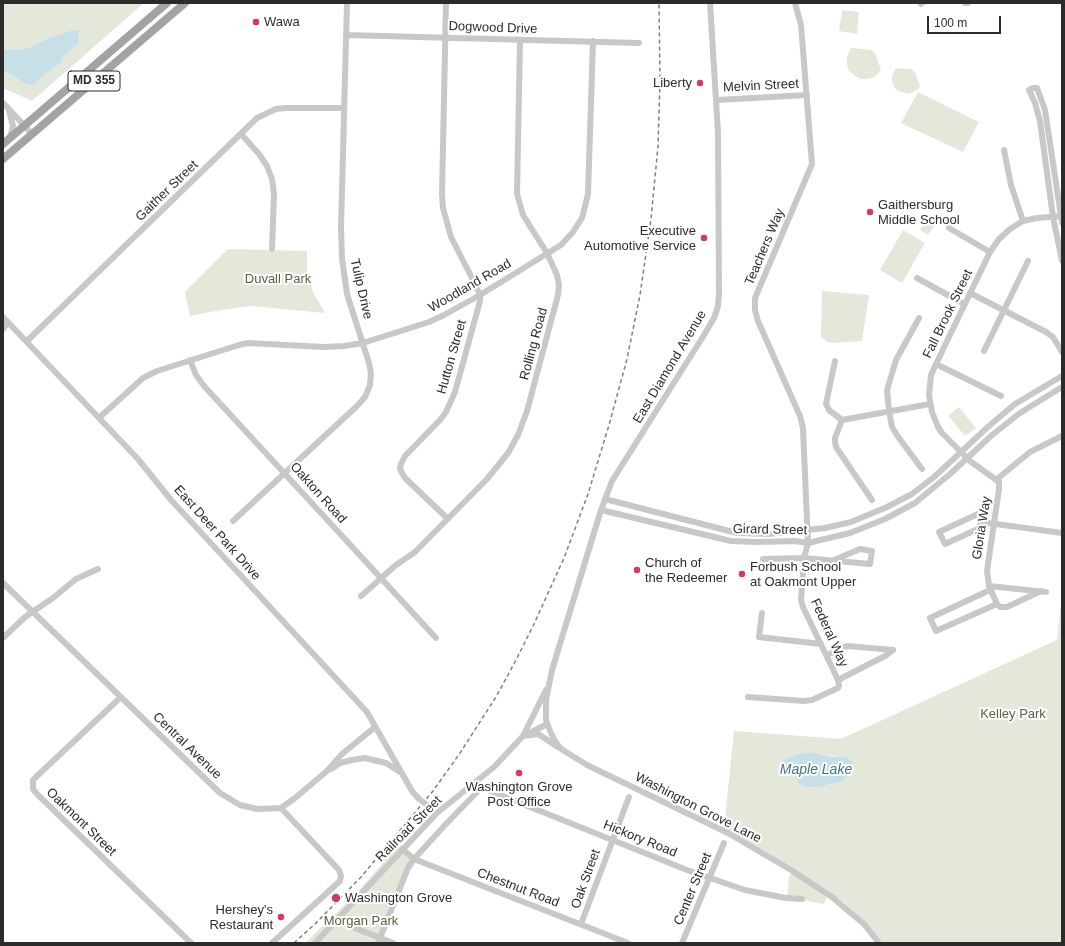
<!DOCTYPE html>
<html>
<head>
<meta charset="utf-8">
<style>
	body { margin:0 }
	#map { position:relative; width:1065px; height:946px; overflow:hidden; background:#fff; font-family:Helvetica,sans-serif }
	canvas { display:block }
	.frame { position:absolute; inset:0; border:4px solid #2b2b2b; pointer-events:none }
	.scale { position:absolute; left:927px; top:16px; width:74px; height:18px; box-sizing:border-box; border:2px solid #2b2b2b; border-top:0; padding-left:5px; font-size:12px; line-height:14px; white-space:nowrap; color:#2b2b2b; -webkit-text-stroke:3px #fff; paint-order:stroke }
</style>
</head>
<body>
<div id="map">
<canvas width="1065" height="946"></canvas>
<div class="frame"></div>
<div class="scale">100 m</div>
</div>
<script>
const ctx = document.querySelector('canvas').getContext('2d');
ctx.lineJoin = 'round';
function fill(path, color) {
  ctx.fillStyle = color;
  ctx.fill(path, 'evenodd');
}
function poly(rows) {
  const path = new Path2D();
  for (const r of rows) {
    path.moveTo(r[0], r[1]);
    for (let i = 2; i < r.length; i += 2) path.lineTo(r[i], r[i + 1]);
  }
  return path;
}
function stroke(path, color, width, dash) {
  ctx.strokeStyle = color;
  ctx.lineWidth = width;
  ctx.lineCap = dash ? 'butt' : 'round';
  ctx.setLineDash(dash || []);
  ctx.stroke(path);
}
function write(font, color, halo, rows, align = 'center') {
  ctx.font = font + ' Helvetica,sans-serif';
  ctx.lineWidth = 4;
  ctx.setLineDash([]);
  ctx.textBaseline = 'middle';
  ctx.strokeStyle = halo;
  ctx.fillStyle = color;
  for (const [text, x, y, turn = 0] of rows) {
    ctx.save();
    ctx.translate(x, y);
    ctx.rotate((+turn || 0) * Math.PI / 180);
    ctx.textAlign = isNaN(turn) ? turn : align;
    if (halo) ctx.strokeText(text, 0, 0);
    ctx.fillText(text, 0, 0);
    ctx.restore();
  }
}
fill(poly([
	[3,3,144,3,32,101,3,88],
	[842,10,859,12,857,34,839,31],
	[851,48,871,50,875,53,881,70,878,74,874,77,867,79,860,79,855,76,849,71,847,65,847,57],
	[896,68,911,69,915,72,920,86,918,89,909,94,898,91,894,87,892,82,892,76],
	[918,92,979,122,963,152,901,123],
	[930,215,938,220,928,235,920,230],
	[903,230,925,243,902,283,880,270],
	[228,249,307,251,307,272,313,292,325,313,251,306,221,310,190,316,185,292],
	[822,291,869,295,862,341,833,343,827,342,821,336],
	[959,407,976,428,965,436,948,416],
	[1062,594,1062,943,883,943,862,919,841,900,774,857,724,828,734,731,841,739,1057,640],
	[806,753,815,753,837,757,852,769,848,776,840,782,819,787,805,787,801,785,790,771,779,765,787,758],
	[398,846,411,859,376,943,305,943,355,895],
	[792,872,828,894,824,904,787,897,789,877]
]), '#e4e8da');
fill(poly([
	[73,30,79,30,78,38,79,43,65,54,62,58,62,62,42,76,36,83,30,85,26,84,10,73,3,71,3,50,22,50,32,47,45,40],
	[802,753,815,753,833,757,846,757,852,761,852,769,848,776,840,782,819,787,805,787,798,783,794,775,786,767,779,765,787,758]
]), '#c7dfe7');
stroke(poly([
	[446,3,442,194,443,208,451,237,475,284,480,295,480,301,455,392,450,403,446,412,440,420,405,456,401,464,400,469,402,473,405,478,448,519],
	[710,3,718,133,719,293,718,306,714,318,704,335,612,481,601,510,552,670,546,700,546,720,550,731,555,741,560,748,566,752,587,765,728,833,791,870,832,897,852,914,864,924,879,943],
	[965,3,968,3],
	[921,4,922,3],
	[346,35,639,43],
	[717,100,807,95],
	[3,103,7,107,32,134],
	[9,111,13,126,10,137],
	[241,134,259,154,267,166,272,179,274,194,272,249],
	[1004,150,1011,185,1023,221],
	[1062,223,1045,110,1037,88,1033,88,1029,90,1035,103,1040,121,1053,217,1062,261],
	[949,228,990,252],
	[917,278,964,304],
	[970,293,1046,332,1053,337,1062,352],
	[3,317,138,459,171,500,367,712,412,791,418,798],
	[919,318,896,360,887,390,889,411,892,427,899,438,922,469],
	[3,329,8,322],
	[27,341,257,118,276,109,285,108,344,108],
	[984,351,1028,261],
	[190,360,196,375,204,386,436,638],
	[835,361,826,404,829,410,842,420],
	[936,364,1001,396],
	[100,417,143,378,157,371,239,345,248,343,324,347,344,346,363,343,429,322,444,315,480,295,561,245,573,232,582,218,588,194,593,41],
	[842,420,835,438,835,442,836,447,872,500],
	[842,420,930,404],
	[997,479,1030,452,1062,436],
	[605,499,737,533,769,534,825,528,851,522,887,507,912,494,934,477,989,426,1015,404,1062,376],
	[601,510,731,541,757,542,795,541,808,543,850,533,885,519,915,503,950,474,992,435,1020,413,1062,387],
	[233,521,357,406,365,397,370,385,371,373,369,363,347,294,342,258,341,228,347,3],
	[981,522,980,528,945,544,939,532,980,513,982,515,981,522,1062,533],
	[763,559,804,558,870,564,872,551,860,549,834,560],
	[3,583,220,793,240,805,257,809,281,808,295,798,327,771,342,754,375,727],
	[989,586,1046,592],
	[990,590,930,618,936,631,997,604],
	[1041,591,1007,607,1000,607,997,604,989,586,987,571,999,489,999,482,970,461,942,433,938,427,932,412,929,395,931,375,936,364,990,252,999,239,1010,229,1023,221,1037,218,1061,216],
	[361,596,396,565,415,552,487,479,508,453,518,435,527,411,558,295,559,285,557,275,547,253,523,215,517,194,520,40],
	[762,613,759,637,821,644],
	[3,638,25,617,53,598,76,579,98,569],
	[827,655,847,646,893,650],
	[838,680,885,656,893,650],
	[121,697,36,777,33,780,33,789,38,795,191,943],
	[748,697,804,701,812,700,838,688,839,686,838,680,803,607,801,600,804,558,808,543,803,428,800,416,758,321,755,310,755,298,812,164,801,25,795,3],
	[528,734,547,724],
	[523,736,538,734,558,747],
	[331,769,340,763,352,760,365,758,386,763,400,772],
	[473,784,687,870,745,890,786,898,802,899],
	[402,849,414,859,628,943],
	[337,921,393,943],
	[581,924,629,797],
	[272,943,340,881,341,876,339,870,281,808],
	[315,943,437,813,494,767,523,736,546,690],
	[378,943,408,868,414,859,445,825,481,788],
	[682,943,724,843]
]), '#c8c8c8', 6);
stroke(poly([
	[3,144,167,3],
	[3,159,185,3]
]), '#a3a3a3', 8);
stroke(poly([
	[294,943,315,924,361,877,433,791,460,753,496,697,515,662,534,624,564,558,588,494,609,425,627,359,640,295,651,219,658,146,660,81,659,3]
]), '#808080', 1.5, [4, 3]);
stroke(poly([
	[418,798,432,809]
]), '#c8c8c8', 6);
for (const [x, y, r, color] of [
	[256,22,4,"#d6395c"],
	[700,83,4,"#d6395c"],
	[870,212,4,"#d6395c"],
	[704,238,4,"#d6395c"],
	[637,570,4,"#d6395c"],
	[742,574,4,"#d6395c"],
	[519,773,4,"#d6395c"],
	[336,898,5,"#d6395c"],
	[281,917,4,"#d6395c"]
]) {
  const dot = new Path2D();
  dot.arc(x, y, r, 0, 2 * Math.PI);
  ctx.fillStyle = color;
  ctx.fill(dot);
  stroke(dot, '#fff', 1.5);
}
for (const [x, y, w] of [
	[94,81,52]
]) {
  const box = new Path2D();
  box.roundRect(x - w / 2, y - 10, w, 20, 3);
  ctx.fillStyle = '#fff';
  ctx.fill(box);
  stroke(box, '#2b2b2b', 1);
}
write('bold 12px', '#2b2b2b', null, [
	["MD 355",94,81]
]);
write('13px', '#2b2b2b', '#fff', [
	["Wawa",264,22],
	["Liberty",692,83,"right"],
	["Gaithersburg",878,205],
	["Middle School",878,220],
	["Executive",696,231,"right"],
	["Automotive Service",696,246,"right"],
	["Church of",645,563],
	["the Redeemer",645,578],
	["Forbush School",750,567],
	["at Oakmont Upper",750,582],
	["Washington Grove",519,787,"center"],
	["Post Office",519,802,"center"],
	["Washington Grove",345,898],
	["Hershey's",273,910,"right"],
	["Restaurant",273,925,"right"]
], 'left');
write('13px', '#2b2b2b', '#fff', [
	["Dogwood Drive",493,28,2],
	["Melvin Street",761,86,-3],
	["Gaither Street",167,191,-44],
	["Teachers Way",765,247,-67],
	["Woodland Road",470,286,-30],
	["Tulip Drive",361,289,77],
	["Fall Brook Street",948,314,-64],
	["Rolling Road",534,344,-75],
	["Hutton Street",452,357,-74],
	["East Diamond Avenue",670,367,-59],
	["Oakton Road",318,493,48],
	["Gloria Way",982,528,-81],
	["Girard Street",770,530,1],
	["East Deer Park Drive",217,533,48],
	["Federal Way",829,633,66],
	["Central Avenue",187,746,44],
	["Washington Grove Lane",698,808,27],
	["Oakmont Street",81,822,44],
	["Railroad Street",409,829,-45],
	["Hickory Road",640,839,22],
	["Oak Street",586,879,-70],
	["Chestnut Road",518,888,21],
	["Center Street",693,889,-67]
]);
write('13px', '#54633d', '#fff', [
	["Duvall Park",278,279],
	["Kelley Park",1013,714],
	["Morgan Park",361,921]
]);
write('italic 14px', '#417586', '#fff', [
	["Maple Lake",816,770]
]);
</script>
</body>
</html>
